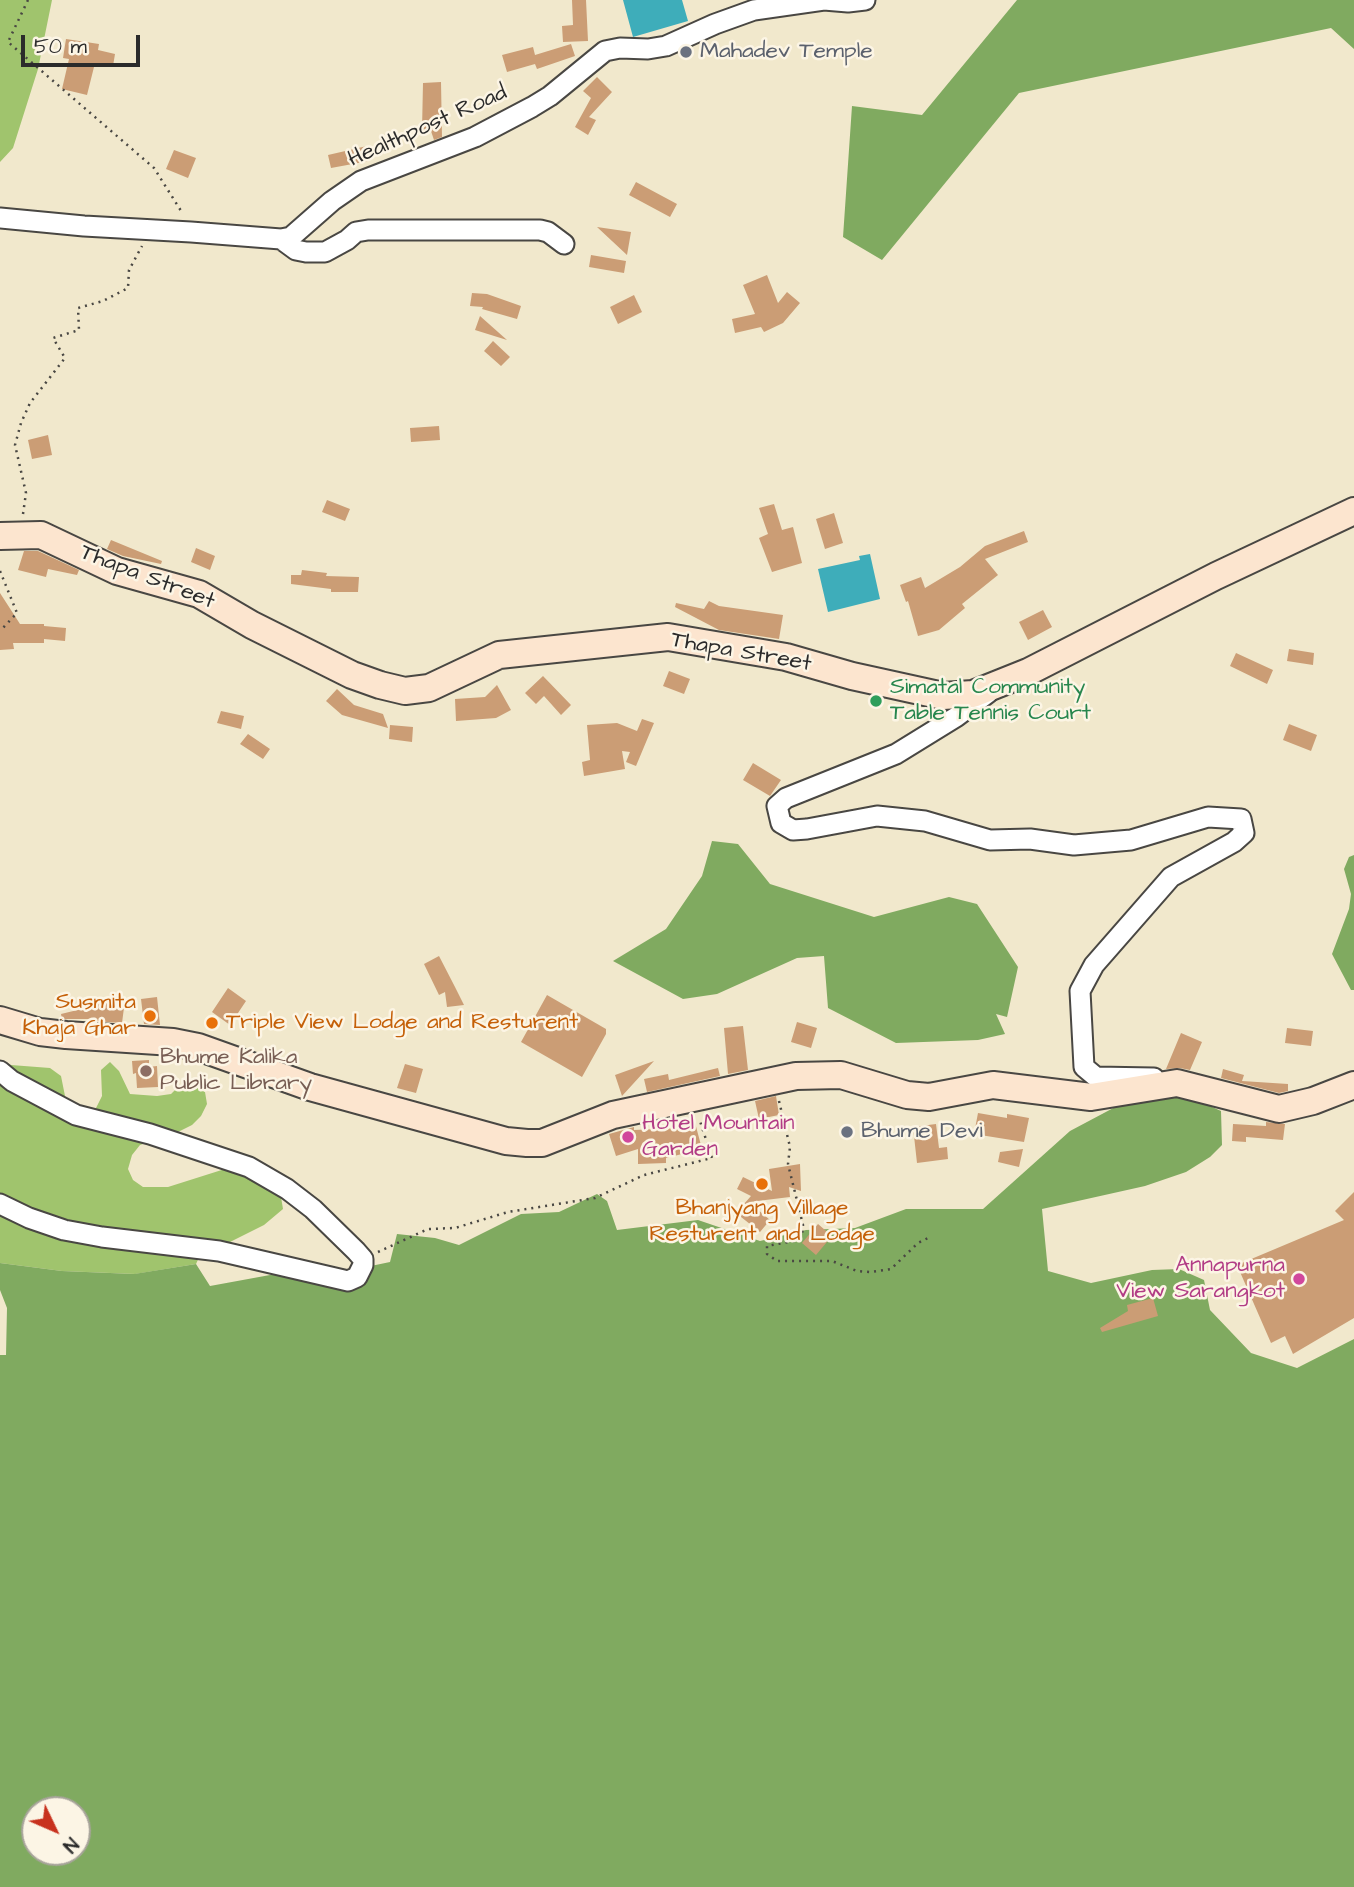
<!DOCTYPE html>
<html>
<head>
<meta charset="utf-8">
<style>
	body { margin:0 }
	#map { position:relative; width:1354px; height:1887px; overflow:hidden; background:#f1e8cc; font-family:"Architects Daughter",sans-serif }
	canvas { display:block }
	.north { position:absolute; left:21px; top:1796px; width:70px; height:70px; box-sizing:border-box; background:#fcf5e5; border:2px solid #a8a49b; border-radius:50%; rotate:134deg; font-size:19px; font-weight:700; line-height:28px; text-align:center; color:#2b2b2b }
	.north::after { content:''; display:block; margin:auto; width:24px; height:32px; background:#c8321e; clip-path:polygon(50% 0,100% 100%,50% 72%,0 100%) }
	.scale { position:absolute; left:21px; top:35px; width:119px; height:32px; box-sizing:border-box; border:4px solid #2b2b2b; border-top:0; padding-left:9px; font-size:21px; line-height:24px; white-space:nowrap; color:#2b2b2b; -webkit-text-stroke:5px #fcf5e5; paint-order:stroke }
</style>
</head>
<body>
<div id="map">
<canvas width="1354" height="1887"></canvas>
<div class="north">N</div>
<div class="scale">50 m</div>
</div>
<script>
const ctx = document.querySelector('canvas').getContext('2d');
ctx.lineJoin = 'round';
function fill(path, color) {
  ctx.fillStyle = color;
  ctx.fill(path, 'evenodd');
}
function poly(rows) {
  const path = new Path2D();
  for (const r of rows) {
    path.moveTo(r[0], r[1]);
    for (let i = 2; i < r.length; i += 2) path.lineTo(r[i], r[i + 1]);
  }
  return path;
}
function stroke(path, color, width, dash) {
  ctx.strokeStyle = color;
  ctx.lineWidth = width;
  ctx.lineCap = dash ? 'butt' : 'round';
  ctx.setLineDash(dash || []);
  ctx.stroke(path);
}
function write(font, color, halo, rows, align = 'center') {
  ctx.font = font + ' "Architects Daughter",sans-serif';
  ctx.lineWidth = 5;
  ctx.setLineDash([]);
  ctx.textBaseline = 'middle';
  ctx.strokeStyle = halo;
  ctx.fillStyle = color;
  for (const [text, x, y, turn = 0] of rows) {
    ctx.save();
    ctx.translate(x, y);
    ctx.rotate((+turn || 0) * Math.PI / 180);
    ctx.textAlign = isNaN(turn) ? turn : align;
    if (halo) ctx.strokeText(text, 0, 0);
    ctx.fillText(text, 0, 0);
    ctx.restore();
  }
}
fill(poly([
	[0,0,52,0,38,69,13,148,0,162],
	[0,1060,11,1065,50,1068,61,1076,66,1101,85,1114,96,1108,102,1096,101,1070,110,1062,119,1071,130,1094,157,1096,171,1094,180,1085,192,1085,205,1092,207,1104,201,1116,192,1125,178,1132,140,1145,132,1155,128,1169,133,1180,143,1187,168,1187,228,1168,273,1186,281,1197,283,1209,264,1225,226,1244,202,1251,196,1264,135,1274,62,1271,0,1263]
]), '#a0c46d');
fill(poly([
	[1017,0,1354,0,1354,49,1331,28,1019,93,882,260,843,237,852,106,922,115],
	[712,841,738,844,770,884,874,917,949,897,977,904,1018,967,1007,1017,996,1014,1005,1034,978,1040,896,1043,828,1008,824,956,797,958,717,994,683,999,613,961,666,929,702,876],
	[1354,855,1354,990,1351,990,1332,954,1349,909,1351,894,1344,869,1349,857],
	[1181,1093,1221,1111,1222,1145,1210,1157,1186,1172,1145,1186,1042,1209,1048,1271,1091,1283,1152,1270,1179,1269,1204,1280,1210,1310,1251,1353,1297,1368,1354,1339,1354,1887,0,1887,0,1355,6,1355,7,1308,0,1290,0,1263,62,1271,134,1274,196,1264,210,1286,270,1275,305,1261,347,1271,390,1262,397,1234,435,1238,459,1245,521,1214,559,1212,597,1194,607,1201,617,1230,698,1220,760,1241,806,1230,855,1228,906,1209,983,1209,1070,1131,1119,1105],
	[35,1810,77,1810,77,1852,35,1852]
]), '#80aa60');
fill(poly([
	[623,0,682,0,688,21,633,37],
	[870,554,880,599,828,612,818,569,860,560,859,556]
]), '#3eadba');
fill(poly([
	[572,0,586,0,588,41,563,42,562,26,573,25],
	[66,39,99,44,98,50,115,54,113,66,95,63,87,95,62,89,69,59,63,58],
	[571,44,575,56,537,69,535,64,507,72,502,55,533,47,535,55],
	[597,77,612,92,589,117,596,120,588,135,575,127,591,98,583,91],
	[441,82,442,137,434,140,431,131,422,130,423,83],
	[367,146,369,161,331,168,328,155],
	[174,150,196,158,188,178,166,169],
	[636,182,677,204,670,217,629,195],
	[597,227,631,232,627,255],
	[591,255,626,261,624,273,589,267],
	[767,275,778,303,787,292,800,303,783,323,764,332,761,327,735,333,732,319,755,314,743,285],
	[472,293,487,294,521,306,517,319,482,309,483,307,470,306],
	[634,295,642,312,618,324,610,307],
	[480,316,507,340,475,330],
	[493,341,510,357,501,366,484,351],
	[439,426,440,440,411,442,410,428],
	[48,435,52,455,32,459,28,440],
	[327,500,350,509,345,521,322,512],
	[774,504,782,530,793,527,802,563,772,572,759,538,768,534,759,508],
	[834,513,843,543,825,549,816,519],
	[1024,531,1028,542,985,559,998,575,962,604,965,608,939,630,918,636,908,601,906,602,900,585,921,577,925,588,960,567,985,546],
	[111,540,162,561,161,564,123,556,107,549],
	[196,548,215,556,210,570,191,562],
	[24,551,38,551,79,570,77,575,48,569,46,577,18,570],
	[302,570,327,573,326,576,359,577,358,592,331,592,331,589,291,584,291,575,301,575],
	[0,593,20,624,44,624,44,626,66,628,65,641,44,639,44,643,13,643,14,649,0,650],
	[709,601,719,606,783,615,779,639,719,630,675,607,676,603,704,609],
	[1043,610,1052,627,1028,640,1019,622],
	[1289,649,1314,653,1313,665,1287,661],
	[1236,653,1273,670,1267,684,1230,666],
	[669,671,690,679,684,694,663,686],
	[543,676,571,705,561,715,544,696,536,704,525,693],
	[497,685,511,710,496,718,456,721,455,699,485,697],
	[337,689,354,705,383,714,388,728,342,715,326,701],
	[221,711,244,716,241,729,217,723],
	[642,719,654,723,636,766,626,762,630,752,622,751,625,769,584,776,582,762,590,760,587,725,617,723,637,731],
	[1289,724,1317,735,1311,751,1283,740],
	[390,725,413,727,412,742,389,739],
	[248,734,270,749,263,759,240,744],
	[753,763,781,780,770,796,743,780],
	[439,956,455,987,464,1005,447,1007,445,992,439,995,424,964],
	[228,988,246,1001,230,1025,212,1012],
	[547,995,606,1029,606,1034,582,1077,521,1042],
	[157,997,160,1025,144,1024,141,999],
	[125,1000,122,1023,93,1021,93,1019,62,1019,61,1014,94,1006,94,1001],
	[797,1022,817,1028,811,1048,791,1042],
	[743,1026,748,1070,728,1074,724,1028],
	[1287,1028,1313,1031,1311,1046,1285,1043],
	[1181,1033,1202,1042,1190,1070,1180,1068,1166,1069],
	[149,1060,149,1067,157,1066,158,1087,137,1088,136,1073,133,1074,132,1061],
	[654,1061,622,1096,615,1075],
	[405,1064,423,1069,416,1093,397,1088],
	[718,1068,720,1076,647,1092,644,1079,668,1074,669,1080],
	[1223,1069,1244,1075,1242,1081,1288,1084,1288,1091,1279,1093,1221,1078],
	[776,1096,779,1115,759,1119,755,1101],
	[978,1113,1007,1118,1007,1114,1029,1118,1024,1142,974,1134],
	[694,1119,702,1149,666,1158,666,1163,638,1164,638,1149,616,1156,609,1134,634,1127,634,1130,680,1128,678,1123],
	[1266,1122,1285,1124,1283,1140,1246,1137,1246,1142,1232,1141,1233,1124,1266,1126],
	[936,1124,939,1148,947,1147,948,1159,917,1163,913,1127],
	[1023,1149,1019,1167,998,1162,1000,1152],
	[800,1164,801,1191,789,1187,790,1197,749,1202,770,1220,760,1232,736,1213,751,1196,737,1189,743,1177,772,1191,769,1169],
	[1354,1192,1354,1318,1293,1354,1285,1336,1271,1343,1237,1265,1344,1220,1335,1211],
	[818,1224,832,1236,816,1255,802,1243],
	[1153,1298,1158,1316,1102,1332,1100,1328,1128,1311,1127,1305]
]), '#cb9d75');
const street = poly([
	[0,218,84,226,191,232,281,239,291,237,332,201,361,181,475,137,532,107,550,96,605,51,620,48,648,49,666,46,715,24,754,10,824,0,848,2,865,0],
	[281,239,296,250,306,252,325,252,347,240,356,232,368,230,540,230,548,232,564,244],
	[988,693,956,717,896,754,786,798,777,806,781,823,793,830,807,829,877,816,925,821,990,840,1030,839,1074,845,1131,840,1208,817,1241,819,1244,833,1234,842,1171,877,1094,965,1080,991,1084,1067,1096,1077,1154,1078],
	[0,1071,12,1081,76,1115,150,1134,249,1167,287,1189,313,1209,356,1251,363,1259,363,1265,357,1277,348,1281,219,1251,102,1237,64,1230,29,1218,0,1204]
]);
const secondary = poly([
	[0,536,41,535,117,571,199,594,252,625,352,675,380,685,405,691,429,688,499,655,668,637,786,657,852,676,943,696,973,694,1028,672,1216,576,1354,511],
	[0,1020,40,1032,66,1035,173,1042,198,1047,310,1087,506,1141,527,1143,542,1143,613,1115,796,1076,841,1075,907,1095,929,1097,993,1085,1091,1097,1177,1083,1279,1109,1313,1101,1354,1085]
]);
stroke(street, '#494743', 23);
stroke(secondary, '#494743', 30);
stroke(poly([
	[28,0,8,42,154,168,183,214],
	[23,514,26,493,15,445,21,423,30,403,65,358,53,338,79,330,78,308,103,301,128,288,129,270,142,246],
	[0,571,17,613,0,631],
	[779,1101,790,1147,788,1164,803,1225,802,1235,794,1241,767,1246,767,1254,777,1261,832,1261,857,1271,870,1272,891,1269,918,1243,928,1238],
	[378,1252,428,1229,455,1228,508,1212,595,1198,644,1175,712,1158,699,1118]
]), '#494743', 2.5, [2, 5]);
stroke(street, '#fff', 19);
stroke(secondary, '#fce5cf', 26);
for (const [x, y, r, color] of [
	[686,52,7,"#6b7280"],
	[876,701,7,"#2e9e5b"],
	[150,1016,7,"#e8710a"],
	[212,1023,7,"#e8710a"],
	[146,1071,7,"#8d6e63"],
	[847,1132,7,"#6b7280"],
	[628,1137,7,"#d1479c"],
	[762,1184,7,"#e8710a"],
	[1299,1279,7,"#d1479c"]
]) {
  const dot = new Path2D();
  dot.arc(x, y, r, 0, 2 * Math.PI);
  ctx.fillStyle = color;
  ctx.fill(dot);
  stroke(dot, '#fcf5e5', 2.5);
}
write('23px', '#5b616d', '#fcf5e5', [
	["Mahadev Temple",700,52],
	["Bhume Devi",861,1132]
], 'left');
write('23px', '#2b2b2b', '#fcf5e5', [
	["Healthpost Road",428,127,-24],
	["Thapa Street",147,578,21],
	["Thapa Street",741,653,10]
]);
write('23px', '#27864d', '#fcf5e5', [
	["Simatal Community",890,688],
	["Table Tennis Court",890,714]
], 'left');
write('23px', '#c56008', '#fcf5e5', [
	["Susmita",136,1003],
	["Khaja Ghar",136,1029],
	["Triple View Lodge and Resturent",226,1023,"left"],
	["Bhanjyang Village",762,1209,"center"],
	["Resturent and Lodge",762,1235,"center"]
], 'right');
write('23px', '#785e54', '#fcf5e5', [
	["Bhume Kalika",160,1058],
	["Public Library",160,1084]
], 'left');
write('23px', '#b23c85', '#fcf5e5', [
	["Hotel Mountain",642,1124],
	["Garden",642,1150],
	["Annapurna",1285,1266,"right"],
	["View Sarangkot",1285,1292,"right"]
], 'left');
</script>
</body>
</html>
